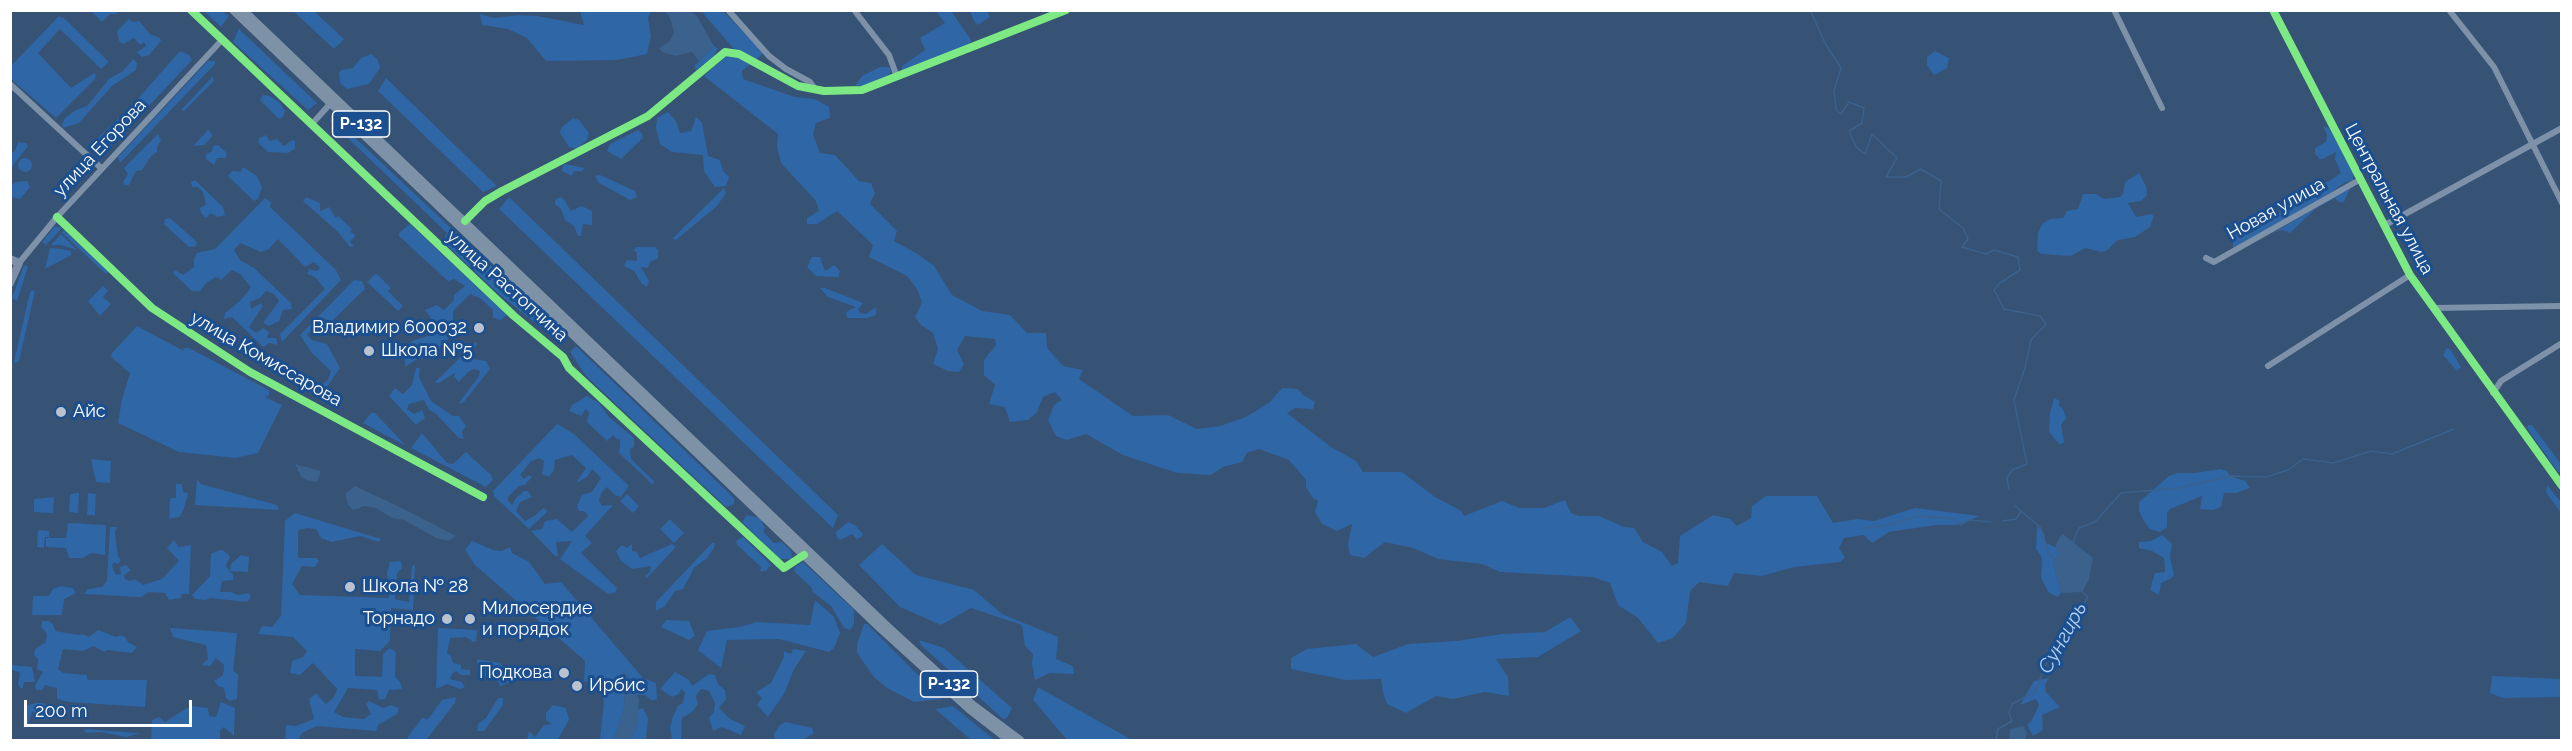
<!DOCTYPE html>
<html>
<head>
<meta charset="utf-8">
<style>
	body { margin:0 }
	#map { position:relative; width:2572px; height:751px; overflow:hidden; background:#365274; font-family:Raleway,sans-serif }
	canvas { display:block }
	.frame { position:absolute; inset:0; border:12px solid #fff; pointer-events:none }
	.scale { position:absolute; left:24px; top:700px; width:168px; height:27px; box-sizing:border-box; border:3px solid #fff; border-top:0; padding-left:8px; font-size:18px; line-height:21px; white-space:nowrap; color:#fff; -webkit-text-stroke:4px #1b4f8f; paint-order:stroke }
</style>
</head>
<body>
<div id="map">
<canvas width="2572" height="751"></canvas>
<div class="frame"></div>
<div class="scale">200 m</div>
</div>
<script>
const ctx = document.querySelector('canvas').getContext('2d');
ctx.lineJoin = 'round';
function fill(path, color) {
  ctx.fillStyle = color;
  ctx.fill(path, 'evenodd');
}
function poly(rows) {
  const path = new Path2D();
  for (const r of rows) {
    if (r.length === 3) {
      path.moveTo(r[0] + r[2], r[1]);
      path.arc(r[0], r[1], r[2], 0, 2 * Math.PI);
      continue;
    }
    path.moveTo(r[0], r[1]);
    for (let i = 2; i < r.length; i += 2) path.lineTo(r[i], r[i + 1]);
  }
  return path;
}
function stroke(path, color, width, dash) {
  ctx.strokeStyle = color;
  ctx.lineWidth = width;
  ctx.lineCap = dash ? 'butt' : 'round';
  ctx.setLineDash(dash || []);
  ctx.stroke(path);
}
function write(font, color, halo, rows, align = 'center') {
  ctx.font = font + ' Raleway,sans-serif';
  ctx.lineWidth = 6;
  ctx.setLineDash([]);
  ctx.textBaseline = 'middle';
  ctx.strokeStyle = halo;
  ctx.fillStyle = color;
  for (const [text, x, y, turn = 0] of rows) {
    ctx.save();
    ctx.translate(x, y);
    ctx.rotate((+turn || 0) * Math.PI / 180);
    ctx.textAlign = isNaN(turn) ? turn : align;
    if (halo) ctx.strokeText(text, 0, 0);
    ctx.fillText(text, 0, 0);
    ctx.restore();
  }
}
fill(poly([
	[91,11,91,10,119,11,116,14,110,14,102,22],
	[204,11,222,11,229,16,221,27],
	[293,11,314,11,344,39,334,49],
	[580,11,651,11,648,18,651,36,647,54,617,60,546,61,527,38,508,29,482,25,480,14,494,18,518,15,538,16,584,25],
	[701,11,723,11,764,53,742,71,743,79,795,97,815,99,829,107,830,118,816,123,813,134,820,153,835,155,859,181,871,183,875,193,870,204,897,231,894,241,916,253,934,266,952,295,982,311,1010,315,1027,333,1046,333,1047,348,1063,366,1083,370,1079,379,1133,416,1168,415,1197,429,1220,426,1246,417,1270,402,1282,388,1298,389,1303,395,1315,402,1313,409,1295,408,1287,413,1331,447,1356,461,1363,472,1402,472,1435,497,1460,510,1464,516,1502,501,1519,508,1544,508,1565,500,1571,513,1579,516,1599,516,1624,527,1634,528,1643,542,1662,552,1672,566,1678,563,1680,536,1713,515,1730,519,1737,526,1751,518,1752,506,1766,496,1817,496,1833,523,1857,519,1874,521,1915,508,1980,516,1957,525,1936,525,1889,532,1872,543,1864,535,1844,538,1839,548,1845,557,1840,562,1794,567,1762,576,1734,573,1728,586,1699,582,1690,591,1686,623,1673,638,1658,643,1638,618,1618,605,1610,583,1593,577,1500,572,1482,564,1438,559,1413,548,1385,542,1364,558,1350,555,1348,545,1352,524,1337,531,1322,524,1315,512,1318,500,1314,499,1306,488,1306,480,1289,460,1259,449,1247,453,1242,462,1223,467,1211,475,1177,473,1123,455,1086,434,1067,440,1056,436,1048,420,1054,405,1062,400,1055,392,1043,397,1037,412,1028,420,1010,422,1005,407,989,404,995,385,984,375,984,360,996,345,995,339,965,336,957,350,964,364,959,372,948,371,933,364,938,349,933,333,921,325,915,317,922,302,917,289,907,276,869,257,873,245,837,211,817,224,807,224,807,218,819,211,816,201,781,163,777,147,778,134,704,76,734,49],
	[936,11,951,11,971,40,969,45,901,72,902,66,925,50,920,38,945,23],
	[970,11,987,11,990,17,978,25,974,21],
	[59,16,65,19,109,62,101,69,60,29,38,53,71,88,94,73,96,75,95,79,56,118,11,79,10,67],
	[129,19,133,22,139,21,150,34,160,38,161,41,149,55,142,57,137,52,146,46,144,42,140,45,134,38,123,44,119,41,117,31],
	[239,29,317,103,308,110,233,42],
	[714,46,718,49,712,58,696,70,694,66],
	[180,51,189,55,192,60,100,158,90,151,91,145,125,112,134,106,141,95],
	[1935,51,1949,58,1947,68,1934,75,1927,65,1927,57],
	[371,54,378,60,380,68,369,84,347,89,340,83,339,73,341,70,353,68,361,58],
	[133,59,137,63,136,70,112,86,79,123,63,128,62,124,65,118,76,110,87,106,109,79,123,71],
	[208,61,215,61,215,64,120,163,118,157],
	[880,67,889,67,891,71,888,78,866,86,855,86,862,76],
	[213,76,214,81,184,111,181,110],
	[386,78,497,186,483,192,378,91],
	[263,95,270,96,280,103,285,111,283,117,279,119,260,100],
	[668,112,676,121,680,133,691,131,696,117,702,122,708,156,720,160,723,171,729,177,726,186,715,187,704,171,703,155,672,152,660,144,656,128,657,118],
	[334,118,551,322,546,326,540,327,499,294,443,242,447,233,330,121],
	[573,118,579,120,589,133,587,140,577,149,569,147,560,133,561,128],
	[2323,126,2330,129,2354,171,2353,180,2344,183,2326,196,2233,249,2233,241,2235,236,2230,232,2233,229,2236,228,2242,236,2246,231,2252,233,2260,223,2273,220,2278,213,2290,208,2294,198,2304,193,2308,197,2309,190,2316,190,2321,183,2328,182,2341,173,2335,159,2336,152,2323,159,2320,159,2315,154,2315,148,2326,142,2327,135],
	[208,130,213,135,209,140,204,145,193,146],
	[638,130,642,133,643,138,621,159,607,151,610,144],
	[158,134,161,140,157,147,157,152,151,156,142,170,136,171,129,185,125,185,123,182,128,174,124,168],
	[266,135,270,141,277,139,284,146,292,140,295,141,295,149,288,153,268,152,258,143,259,138],
	[18,142,26,143,28,146,11,168,11,153,15,151],
	[218,145,227,153,226,158,217,158,214,165,206,159,206,154,212,151,213,146],
	[25,165,7],
	[566,164,585,168,582,171,574,171,572,176,562,171,563,165],
	[243,167,257,176,262,187,258,199,254,201,228,176,232,171,241,172],
	[2139,173,2146,186,2147,195,2141,201,2128,203,2136,217,2151,214,2154,216,2150,227,2135,237,2118,240,2106,251,2101,252,2085,248,2071,256,2041,254,2037,250,2038,233,2042,224,2050,219,2063,218,2067,211,2078,209,2083,194,2096,194,2104,199,2120,197,2123,194,2125,182],
	[600,175,635,191,637,197,630,200,599,183,595,176],
	[195,180,223,207,225,215,218,217,211,213,206,218,201,213,200,208,206,205,203,192,198,187,192,187,191,182],
	[27,181,30,187,20,199,11,197,11,185,16,182],
	[2351,186,2344,202,2339,202,2335,198,2315,209,2290,233,2282,230,2275,232],
	[724,188,726,193,717,206,676,240,672,239],
	[306,197,320,203,320,211,329,207,336,218,338,216,352,229,350,232,356,235,350,242,354,246,350,247,338,232,303,201],
	[509,197,838,515,833,528,499,209],
	[560,197,563,198,571,211,582,206,592,211,592,225,583,224,581,236,578,236,574,226,565,220,561,209,555,204,555,200],
	[265,198,271,202,270,207,336,270,341,280,282,342,280,334,325,289,315,277,307,274,309,269,317,271,320,268,314,262,305,267,278,239,269,249,261,252,240,243,234,250,240,260,254,268,291,303,292,309,283,310,279,321,269,326,263,323,279,301,274,294,266,291,260,298,250,302,251,309,261,303,263,306,249,327,256,333,263,328,269,332,267,338,276,338,278,345,269,343,263,347,232,317,224,319,225,313,241,300,251,287,240,274,232,270,221,280,216,277,206,283,200,291,192,291,173,273,175,270,183,275,194,267,194,259,197,253,215,249],
	[170,218,197,242,196,246,189,247,164,224,165,219],
	[410,224,507,315,501,320,493,318,493,310,480,298,470,294,453,311,453,334,428,358,417,359,405,367,404,353,412,341,437,333,438,328,425,310,437,305,444,310,454,300,454,295,465,286,454,279,448,281,399,236,399,233],
	[55,226,62,228,46,245,42,242],
	[64,230,109,272,106,274,62,233],
	[61,234,77,250,61,245,51,245],
	[637,247,655,247,658,250,658,258,650,262,648,268,641,267,649,281,647,287,642,284,634,271,624,266,627,260,637,261,637,253,633,250],
	[50,248,62,249,71,251,71,255,45,269],
	[812,257,820,257,825,271,834,265,840,271,838,277,816,276,807,267],
	[24,265,28,267,17,301,12,298],
	[376,273,391,288,388,291,403,306,398,311,367,282],
	[354,280,362,281,365,289,330,323,324,318,321,323,324,327,322,332,313,328,307,335,312,340,327,344,340,368,319,398,314,396,319,386,328,380,331,371,311,352,300,335],
	[103,286,108,291,103,297,111,304,100,316,88,301],
	[820,288,825,288,863,303,858,310,860,313,866,314,876,307,876,315,867,318,847,318,846,312,856,307,828,297],
	[33,290,35,291,19,361,16,363,14,362,30,292],
	[137,326,184,351,183,348,189,348,269,390,269,395,265,397,282,405,258,453,235,458,179,452,118,423,122,399,130,373,111,357,112,353],
	[476,342,477,344,472,353,474,359,486,361,490,369,464,402,458,404,479,376,480,371,474,369,468,372,459,382,454,377,455,373,439,383,435,382],
	[576,346,734,498,734,504,726,507,586,376,570,352],
	[2446,348,2450,349,2461,367,2457,371,2443,355],
	[416,368,420,368,419,377,431,401,453,416,459,416,466,426,462,432,464,439,459,438,435,413,429,410,424,400,409,404,407,409,414,414,422,410,425,418,416,425,389,396,395,388,403,394,412,385],
	[587,396,599,403,609,417,634,438,634,447,630,449,631,459,654,481,653,485,618,452,620,449,620,438,618,440,613,435,607,441,587,422,589,413,586,409,581,416,569,411,572,405],
	[2054,398,2060,401,2058,405,2063,409,2066,418,2061,425,2064,442,2060,445,2049,432,2050,413],
	[371,413,375,413,406,446,363,423],
	[557,424,574,434,629,486,621,497,615,495,607,487,602,492,599,500,602,506,613,505,585,536,592,543,581,553,617,588,615,593,608,594,560,559,572,541,556,542,558,556,555,556,531,531,542,529,545,521,557,519,572,532,588,516,584,511,579,511,577,506,582,495,592,492,601,478,592,469,587,477,576,483,586,468,572,455,555,460,554,470,549,477,542,474,544,461,539,458,531,461,520,475,524,479,529,475,532,477,525,485,519,486,508,497,508,501,512,505,516,498,524,491,528,491,532,497,520,502,516,511,525,521,536,515,543,508,548,511,529,529,494,496,493,491],
	[2528,425,2532,425,2561,464,2561,472,2558,472,2527,428],
	[422,433,447,463,453,464,466,452,491,475,493,480,486,487,411,448],
	[91,459,111,461,110,483,96,482],
	[2220,469,2227,471,2230,476,2245,481,2250,488,2236,493,2224,493,2221,507,2213,510,2200,509,2202,496,2170,509,2167,513,2167,527,2160,532,2150,529,2145,523,2139,511,2139,502,2169,476,2177,473,2195,473],
	[197,479,201,484,277,505,279,510,195,505],
	[176,484,182,484,183,492,187,493,188,495,183,511,179,517,169,519,170,498,176,498],
	[2547,485,2561,502,2561,513,2546,492],
	[75,493,79,493,78,513,69,512,70,495],
	[88,493,96,494,95,515,87,515],
	[627,494,639,506,633,513,620,501],
	[54,497,53,513,34,512,34,499],
	[295,513,381,539,379,542,360,536,332,542,321,538,316,529,307,528,298,530,298,558,317,558,319,561,315,567,302,566,292,584,300,595,389,598,387,573,390,562,401,561,402,568,397,573,395,599,409,602,412,566,415,565,413,610,391,608,390,641,380,651,355,649,355,676,382,677,383,654,390,648,396,652,395,677,400,682,402,689,389,690,385,699,379,700,377,690,348,688,334,712,343,717,364,719,371,714,366,704,369,701,383,708,391,705,399,708,397,714,378,725,376,731,317,726,302,733,298,740,285,740,286,725,296,726,314,719,309,699,316,693,326,704,334,697,337,689,313,663,300,675,290,673,292,661,303,657,307,651,293,637,258,634,262,626,272,627,281,616,285,521],
	[747,515,760,518,765,528,763,532,774,543,782,542,791,551,792,559,780,559,742,522],
	[670,519,684,533,674,543,660,529],
	[848,522,855,525,863,534,861,537,857,539,852,534,840,540,837,538,836,532],
	[68,523,106,525,105,555,91,553,83,558,69,558,66,548,46,547,46,538,66,538],
	[2037,526,2044,533,2046,543,2055,547,2059,554,2053,563,2061,593,2058,597,2049,593,2041,578,2042,562,2041,556,2036,549],
	[110,527,117,527,115,533,118,556,121,560,118,564,114,562,112,566,116,575,121,574,120,567,126,565,131,570,124,575,125,579,130,581,135,579,143,585,162,579,179,561,167,548,174,540,179,547,191,545,189,594,182,594,181,598,169,600,165,593,149,592,141,597,84,594,88,589,102,587,107,581],
	[38,530,49,531,49,537,45,537,44,548,37,547],
	[2162,535,2172,544,2170,557,2174,574,2172,578,2161,583,2159,595,2150,590,2155,573,2165,572,2164,558,2152,551,2139,548,2139,542,2151,541],
	[743,537,771,565,766,571,760,571,761,567,737,545,736,541],
	[472,541,493,550,502,551,510,547,512,553,529,562,545,584,561,582,643,678,656,683,657,699,652,701,645,695,636,695,630,679,622,676,625,686,624,709,614,740,600,740,604,701,595,684,584,681,585,661,475,565,465,550],
	[712,543,715,543,714,548,707,558,694,568,683,589,675,591,665,606,656,611,656,602],
	[632,544,632,551,637,552,640,558,672,544,676,547,647,578,645,576,650,572,651,566,632,569,621,561,616,551,622,545,627,548],
	[882,544,916,575,974,590,1002,614,1058,637,1056,659,1073,666,1074,674,1050,673,1035,680,1032,664,1033,654,1025,646,1022,625,971,608,941,625,900,607,859,565],
	[219,550,223,550,230,556,226,566,233,575,233,580,222,581,220,592,231,592,238,595,249,593,251,597,247,602,210,598,206,600,195,599,192,595,210,576,211,554],
	[241,555,249,557,248,572,230,571,231,564],
	[803,562,854,610,854,624,850,630,844,628,831,606,813,592,812,588,794,571,795,567],
	[61,586,73,588,76,593,64,599,62,615,32,615,33,596,49,596,53,589],
	[815,600,834,617,840,633,834,648,829,652,779,639,727,640,721,668,698,650,707,631,739,627,757,622,810,625],
	[1570,617,1581,631,1538,657,1496,659,1508,677,1509,696,1485,692,1453,699,1436,696,1406,713,1387,704,1383,693,1381,679,1346,680,1291,669,1291,658,1307,649,1356,644,1373,657,1408,644,1456,641,1502,634,1545,632],
	[666,620,689,621,695,636,689,640,661,627],
	[42,621,49,621,53,624,55,631,78,635,82,634,89,637,98,630,116,637,121,635,125,637,128,642,137,647,132,653,108,650,104,652,94,646,83,651,63,649,58,669,63,673,87,675,87,679,90,680,147,680,145,707,69,702,57,699,57,688,45,685,42,690,36,690,35,685,43,672,37,669,38,659,34,655,35,649,46,642,47,634,41,627],
	[864,624,867,624,942,699,914,702,887,688,874,677,857,653,857,644],
	[170,628,237,633,233,671,238,674,237,699,230,701,226,698,224,688,218,686,214,681,223,675,224,665,216,658,210,666,201,665,208,659,206,645,173,637],
	[438,628,477,630,476,641,473,642,466,637,450,638,447,653,451,656,453,663,461,665,461,669,470,670,470,675,461,675,456,671,452,674,450,679,462,682,465,687,460,689,447,684,436,689],
	[919,640,944,648,971,672,1012,708,1007,718,1003,719,921,645],
	[793,649,806,651,794,669,784,694,768,717,757,705,762,698,756,692,771,683,784,657,784,651,791,654],
	[477,659,500,663,503,667,507,667,510,671,510,682,501,686,492,675,484,677,478,674],
	[12,665,32,667,35,682,24,682,23,688,20,688,18,684,20,673,11,669],
	[675,672,689,680,692,686,709,674,715,675,718,684,725,690,726,699,719,708,730,719,745,726,741,735,722,727,713,731,709,718,714,712,715,703,709,691,701,689,696,696,698,704,692,712,682,718,681,740,672,740,670,728,673,716,678,706,683,703,685,692,681,689,679,694,672,697,660,689],
	[2492,676,2561,679,2561,697,2503,698,2490,693],
	[2049,678,2045,685,2046,692,2060,707,2042,715,2043,730,2033,736,2027,724,2031,722,2039,705,2036,699,2020,705,2034,681],
	[1038,687,1132,740,1067,740,1033,700],
	[456,697,455,703,426,740,409,740,407,738,422,718,428,719,442,700],
	[498,698,503,698,503,705,484,731,477,731,478,724,486,718],
	[221,702,235,708,234,736,224,727,220,730,220,740,151,740,152,720,159,717,165,722,190,706,208,708,209,716,216,717],
	[36,703,43,703,49,709,50,717,44,720,32,711,28,727,23,728,24,706],
	[553,705,566,708,569,720,558,739,556,740,527,740,529,731,535,737,544,725,552,724,546,720,546,713],
	[953,706,992,738,996,740,971,740,935,709],
	[643,708,648,718,646,740,631,740,638,722,637,710],
	[786,722,812,728,814,733,803,740,775,740,774,734,780,725],
	[85,729,136,733,140,733,126,737,101,732,87,733,84,731]
]), '#2f66a5');
fill(poly([
	[664,10,690,11,697,16,714,46,699,61,692,52,676,56,662,52,659,48,670,41,674,32,670,18],
	[295,464,321,471,317,482,307,480,301,477],
	[355,486,404,509,456,536,449,541,436,538,404,520,392,518,376,508,364,506,353,510,348,505,345,494],
	[2063,534,2093,558,2089,580,2082,592,2061,593,2053,563,2059,554,2055,547,2060,536],
	[624,671,630,679,639,699,638,722,631,740,614,740,624,709,625,686,622,676],
	[2023,726,2027,733,2025,740,2009,740,2010,729]
]), '#3b618d');
stroke(poly([
	[1810,10,1825,43,1841,68,1834,91,1836,110,1841,114,1849,102,1864,108,1862,123,1849,131,1856,147,1865,154,1872,134,1897,158,1886,177,1906,177,1921,169,1941,181,1939,209,1963,228,1968,239,1962,247,1986,254,1994,250,2018,257,2020,270,2000,283,1994,290,2004,309,2040,316,2046,324,2031,340,2025,368,2014,400,2027,464,2012,470,2007,478,2009,489],
	[2015,506,2040,527,2048,552,2055,561],
	[2002,521,2016,519,2021,512],
	[1864,528,1884,526,1919,516,1955,519,1960,525,1970,520,1991,522],
	[2073,542,2079,528,2095,522,2121,493,2179,488,2230,476,2266,477,2288,470,2303,459,2333,463,2371,451,2392,454,2454,429],
	[1996,740,1998,729,2012,721,2009,713,2012,704,2035,692,2046,664,2088,597,2081,591]
]), '#3b618d', 1.5);
stroke(poly([
	[191,10,514,316,563,357,569,368,784,568,804,555],
	[728,10,769,56,786,69,810,82,815,89],
	[854,10,889,55,897,77],
	[2114,10,2162,108],
	[2273,10,2410,275,2562,486],
	[2449,10,2494,67,2562,203],
	[10,84,101,168],
	[311,125,330,104],
	[57,217,152,308,250,372,483,497],
	[465,221,485,201,502,191,648,116,725,52,739,54,798,86,824,91,862,90,1066,10],
	[2385,225,2562,128],
	[2206,258,2214,262,2361,179],
	[19,263,57,217,222,40],
	[2433,308,2562,306],
	[2268,366,2410,275],
	[2493,393,2501,381,2562,343]
]), '#7d92a8', 6);
stroke(poly([
	[10,259,19,263,10,283]
]), '#7d8ea7', 8);
stroke(poly([
	[233,10,880,628,969,709,1009,740],
	[243,10,887,626,973,705,1020,740]
]), '#7e92a7', 8);
stroke(poly([
	[191,10,514,316,563,357,569,368,784,568,804,555],
	[2273,10,2410,275,2562,486],
	[57,217,152,308,250,372,483,497],
	[465,221,485,201,502,191,648,116,725,52,739,54,798,86,824,91,862,90,1066,10]
]), '#7ce984', 8);
for (const [x, y, r, color] of [
	[479,328,6,"#b9c2ce"],
	[369,351,6,"#b9c2ce"],
	[61,412,6,"#b9c2ce"],
	[350,587,6,"#b9c2ce"],
	[447,619,6,"#b9c2ce"],
	[470,619,6,"#b9c2ce"],
	[564,673,6,"#b9c2ce"],
	[577,686,6,"#b9c2ce"]
]) {
  const dot = new Path2D();
  dot.arc(x, y, r, 0, 2 * Math.PI);
  ctx.fillStyle = color;
  ctx.fill(dot);
  stroke(dot, '#1b4f8f', 2);
}
for (const [x, y, w] of [
	[361,124,57],
	[949,684,57]
]) {
  const box = new Path2D();
  box.roundRect(x - w / 2, y - 13, w, 26, 4.5);
  ctx.fillStyle = '#1b4f8f';
  ctx.fill(box);
  stroke(box, '#fff', 1.5);
}
write('bold 16px', '#fff', null, [
	["Р-132",361,124],
	["Р-132",949,684]
]);
write('18px', '#fff', '#1b4f8f', [
	["улица Егорова",100,148,-47],
	["Центральная улица",2389,199,62],
	["Новая улица",2276,209,-29],
	["улица Растопчина",507,286,42],
	["улица Комиссарова",266,359,30]
]);
write('18px', '#fff', '#1b4f8f', [
	["Владимир 600032",467,328,"right"],
	["Школа №5",381,351],
	["Айс",73,412],
	["Школа № 28",362,587],
	["Милосердие",482,609],
	["и порядок",482,630],
	["Торнадо",435,619,"right"],
	["Подкова",552,673,"right"],
	["Ирбис",589,686]
], 'left');
write('italic 20px', '#b5d3f5', '#1b4f8f', [
	["Сунгирь",2063,638,-61]
]);
</script>
</body>
</html>
